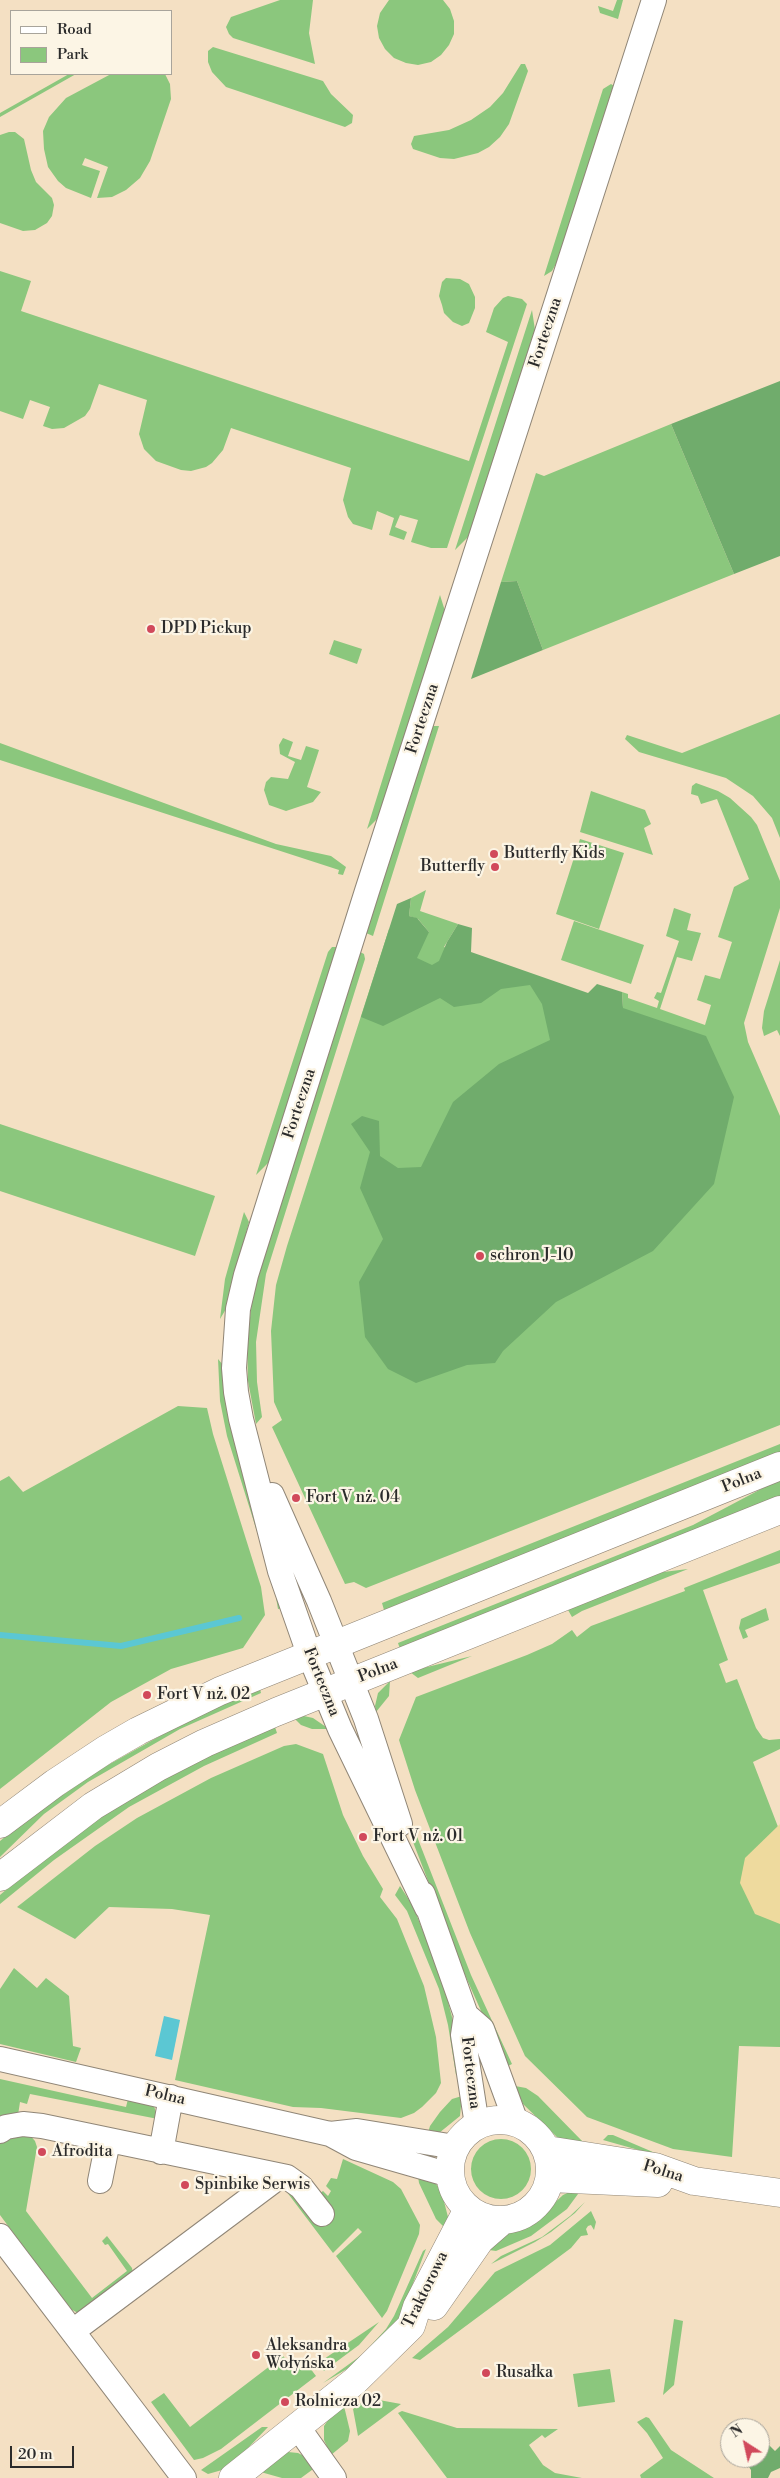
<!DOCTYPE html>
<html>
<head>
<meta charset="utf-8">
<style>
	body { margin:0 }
	#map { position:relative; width:780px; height:2478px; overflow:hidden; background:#f4e0c3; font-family:"Libre Bodoni",serif }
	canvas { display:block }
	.legend { position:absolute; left:10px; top:10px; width:162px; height:65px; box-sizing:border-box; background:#fcf5e5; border:1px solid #a8a49b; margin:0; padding:6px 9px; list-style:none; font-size:15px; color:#2b2b2b }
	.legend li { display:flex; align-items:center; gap:10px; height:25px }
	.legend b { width:25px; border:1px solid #a8a49b }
	.north { position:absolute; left:720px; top:2418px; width:50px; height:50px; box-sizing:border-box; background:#fcf5e5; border:1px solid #a8a49b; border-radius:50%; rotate:325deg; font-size:14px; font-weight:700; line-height:20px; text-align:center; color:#2b2b2b }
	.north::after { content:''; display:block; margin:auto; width:18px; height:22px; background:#d1495b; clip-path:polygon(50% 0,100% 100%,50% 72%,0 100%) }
	.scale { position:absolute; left:10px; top:2446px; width:64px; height:22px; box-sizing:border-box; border:2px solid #2b2b2b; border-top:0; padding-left:6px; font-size:15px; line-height:18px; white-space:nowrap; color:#2b2b2b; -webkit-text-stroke:4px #fcf5e5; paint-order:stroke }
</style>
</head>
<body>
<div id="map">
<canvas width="780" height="2478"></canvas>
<ul class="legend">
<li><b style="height:6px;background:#fff"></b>Road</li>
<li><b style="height:14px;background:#8bc77d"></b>Park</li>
</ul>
<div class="north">N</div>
<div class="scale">20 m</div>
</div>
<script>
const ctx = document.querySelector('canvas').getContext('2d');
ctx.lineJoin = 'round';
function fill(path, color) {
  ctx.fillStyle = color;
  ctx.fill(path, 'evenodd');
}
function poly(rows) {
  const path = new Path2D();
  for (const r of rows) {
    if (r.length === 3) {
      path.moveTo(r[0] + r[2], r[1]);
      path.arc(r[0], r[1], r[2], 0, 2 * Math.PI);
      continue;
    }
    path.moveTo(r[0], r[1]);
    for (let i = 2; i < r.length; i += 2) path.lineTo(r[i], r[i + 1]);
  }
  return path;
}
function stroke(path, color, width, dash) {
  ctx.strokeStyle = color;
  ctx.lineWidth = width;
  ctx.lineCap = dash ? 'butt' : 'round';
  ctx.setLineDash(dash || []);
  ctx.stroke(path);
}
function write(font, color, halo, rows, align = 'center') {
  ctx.font = font + ' "Libre Bodoni",serif';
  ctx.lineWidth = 4.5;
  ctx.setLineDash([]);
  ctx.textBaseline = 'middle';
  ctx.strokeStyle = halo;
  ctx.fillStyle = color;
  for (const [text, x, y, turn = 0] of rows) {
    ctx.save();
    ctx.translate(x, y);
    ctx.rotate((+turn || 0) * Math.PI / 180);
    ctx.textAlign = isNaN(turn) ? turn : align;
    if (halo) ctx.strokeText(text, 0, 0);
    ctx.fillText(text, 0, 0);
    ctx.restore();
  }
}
fill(poly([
	[280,0,313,0,309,33,315,64,233,38,229,34,226,27,231,17],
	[389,0,443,0,450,9,454,21,454,34,449,45,441,55,431,62,418,65,406,63,394,58,385,49,379,38,377,26,380,13],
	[617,0,623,0,618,19,600,13,598,6,613,11],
	[213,47,323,81,331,94,353,115,352,123,345,127,226,87,212,72,208,62,208,51],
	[521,64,525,64,528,71,509,124,500,137,489,147,478,153,454,159,440,158,413,149,411,144,414,136,449,130,471,120,490,107,503,93],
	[69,74,76,74,0,117,0,113],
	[111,74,165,74,170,84,171,99,150,161,140,178,126,190,112,197,97,198,108,167,85,158,82,165,100,171,91,198,66,188,58,181,48,167,44,149,43,131,49,117,66,98],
	[611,84,614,86,558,260,552,271,544,276,603,89],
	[9,132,15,132,24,139,31,170,36,182,52,198,54,205,52,216,47,223,35,230,23,231,0,223,0,135],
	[0,271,31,281,21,311,469,461,508,342,486,332,494,308,503,298,508,296,522,299,527,304,447,548,431,548,411,542,418,520,400,515,395,527,407,532,404,540,389,535,394,518,377,511,372,530,353,524,348,517,343,500,351,468,231,428,223,450,212,463,206,467,191,471,181,470,156,461,144,449,139,434,147,400,99,384,90,409,85,416,64,428,52,429,43,426,50,407,30,400,23,419,0,411],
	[446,278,460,279,469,284,475,297,475,308,469,323,462,326,453,322,444,313,442,305,439,296,442,282],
	[532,310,535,330,468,537,455,550],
	[671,424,734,574,543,650,517,581,501,582,536,473,544,476],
	[440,595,445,611,378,818,367,829],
	[334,640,362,649,357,664,329,654],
	[780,714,780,838,772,818,753,796,726,778,639,752,625,739,627,735,682,753],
	[433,726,439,726,373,936,366,933],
	[283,738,293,742,288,756,301,760,306,746,319,750,307,787,321,792,313,802,286,811,269,805,264,790,266,782,271,777,288,779,295,762,280,754,279,745],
	[0,743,276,844,331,856,346,867,343,875,338,874,339,870,0,760],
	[696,783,718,791,730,798,751,817,757,825,780,881,780,908,744,1023,748,1042,780,1116,780,1425,366,1588,354,1582,345,1584,272,1427,282,1420,274,1402,271,1331,276,1285,287,1246,389,929,429,932,418,919,409,916,411,898,426,890,420,911,458,924,444,947,623,1007,622,992,628,994,628,998,657,1008,659,1001,654,998,657,992,661,993,679,941,666,936,674,908,691,914,687,930,701,933,692,961,677,957,660,1009,705,1025,711,1005,697,1000,705,975,720,979,732,942,718,937,734,887,749,879,717,799,701,804,698,796,691,794,692,786],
	[591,791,645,810,651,824,644,828,653,855,580,832],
	[580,839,624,853,599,929,556,914],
	[574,921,644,945,631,984,561,960],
	[332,947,338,947,269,1162,256,1175,328,952],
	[360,952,364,954,365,959,266,1274,256,1342,257,1382,262,1417,256,1424,248,1381,247,1341,253,1294],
	[780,960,780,1036,777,1030,764,1036,762,1028,764,1011],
	[0,1124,215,1196,195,1256,0,1191],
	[244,1212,249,1222,226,1309,220,1319,225,1279],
	[218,1359,223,1365,283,1608,278,1609,274,1586,227,1436,220,1401],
	[178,1406,207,1408,213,1434,261,1587,265,1615,243,1648,171,1669,111,1702,0,1789,0,1481,9,1476,23,1492],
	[780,1444,780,1452,384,1610,382,1603],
	[780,1479,780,1496,400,1649,398,1643,693,1525],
	[780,1550,780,1563,703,1590,728,1660,719,1664,726,1683,737,1679,756,1728,763,1738,769,1740,780,1739,780,1749,753,1762,780,1832,780,2047,739,2046,732,2157,673,2149,587,2117,525,2056,470,1933,415,1790,399,1740,416,1697,527,1655,552,1644,572,1630,577,1637,591,1626,685,1591,684,1588],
	[688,1569,582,1611,572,1617,568,1610,575,1605,655,1573],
	[766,1608,769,1620,745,1630,748,1637,743,1639,739,1628,741,1619],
	[472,1656,418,1678,410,1672,423,1668],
	[390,1681,389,1696,376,1712,375,1706,378,1693],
	[260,1689,261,1693,180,1729,88,1782,44,1814,0,1857,0,1841,22,1823,99,1770,194,1717],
	[304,1716,313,1718,329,1729,312,1729,301,1725,294,1718],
	[275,1727,277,1733,204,1766,129,1807,54,1860,0,1904,0,1895,14,1883,79,1832,125,1801,193,1762],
	[296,1744,323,1754,343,1815,363,1856,383,1889,380,1897,397,1919,424,1986,436,2037,441,2083,436,2093,422,2107,414,2113,401,2118,321,2108,293,2107,175,2080,210,1915,172,1909,109,1907,75,1939,17,1907,95,1846,137,1818,211,1778,284,1746],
	[400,1793,471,1975,512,2064,506,2067,461,1966,413,1842],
	[400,1886,413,1906,442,1979,452,2017,461,2075,456,2075,448,2025,439,1989,407,1911,395,1895],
	[14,1968,37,1988,46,1978,69,1996,73,2046,81,2048,76,2062,0,2044,0,1989],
	[0,2079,126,2107,129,2095,142,2097,154,2106,158,2119,30,2094,27,2104,20,2102,18,2115,0,2120],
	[515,2086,526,2088,538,2096,584,2143,560,2140,523,2104],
	[462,2096,460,2116,439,2133,427,2136,430,2126,440,2112,452,2099],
	[28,2133,35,2141,37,2147,26,2211,92,2298,127,2271,108,2244,105,2245,102,2241,107,2236,132,2268,133,2273,83,2312,76,2312,69,2308,0,2215,0,2141,7,2136],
	[608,2135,613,2135,667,2158,603,2140],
	[501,2169,30],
	[343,2159,393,2182,401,2189,420,2225,419,2234,387,2311,382,2318,336,2256,362,2232,358,2228,333,2253,280,2183,319,2194,323,2191,328,2196,331,2191,326,2186,331,2178,337,2179],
	[418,2176,434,2182,441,2190,448,2217,446,2229,436,2219,419,2183],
	[578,2188,578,2194,567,2209,531,2236,496,2251,482,2249,502,2234,532,2224,563,2195],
	[585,2202,575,2213,551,2232,535,2242,491,2264,501,2256,542,2237,570,2216],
	[591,2211,596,2222,594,2230,591,2225,588,2226,586,2229,588,2235,581,2236,571,2248,420,2360,412,2358,448,2327,495,2272,550,2245],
	[426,2249,398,2323,357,2363,323,2383,363,2354,386,2329,394,2316,423,2251],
	[674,2319,683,2321,674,2385,663,2395],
	[379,2322,359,2345,324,2371,318,2363],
	[283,2356,293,2367,299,2368,307,2364,316,2376,221,2449,203,2458,194,2460,151,2402,164,2393,190,2427],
	[610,2369,615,2402,578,2407,573,2374],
	[368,2398,401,2404,358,2436,353,2409],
	[344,2406,350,2431,348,2441,331,2455,324,2440,324,2426,332,2414],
	[402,2411,457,2428,558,2429,545,2438,542,2435,529,2445,543,2465,555,2473,582,2478,447,2478,398,2413],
	[646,2417,649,2418,671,2450,714,2478,641,2478,640,2475,663,2458,647,2433,637,2422],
	[262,2427,268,2427,229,2468,208,2474,201,2470],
	[288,2452,298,2453,308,2458,316,2467,301,2478,282,2478,257,2471,276,2456]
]), '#8bc77d');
fill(poly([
	[780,381,780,556,734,574,671,424],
	[517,581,543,650,471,679,501,582],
	[411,898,409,916,417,918,429,932,417,958,432,965,439,961,447,942,458,924,472,928,471,952,588,993,597,984,622,992,623,1008,706,1036,734,1097,714,1184,653,1251,556,1302,503,1351,495,1363,467,1365,416,1383,388,1369,365,1337,359,1282,383,1239,360,1188,370,1152,351,1124,362,1116,379,1121,380,1156,398,1168,421,1167,453,1102,499,1064,550,1040,542,1004,530,985,501,989,481,1003,454,1007,440,998,383,1026,361,1017,397,904],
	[769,2445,775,2451,780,2446,780,2468,771,2472,768,2478,751,2478,751,2470,743,2458,760,2458,760,2450,766,2449]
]), '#70ac6c');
fill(poly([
	[780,1824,780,1924,755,1914,740,1883,745,1858]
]), '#eeda9e');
fill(poly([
	[164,2016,180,2020,172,2060,155,2056]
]), '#5bc7d3');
stroke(poly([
	[0,1635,121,1646,239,1618]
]), '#5bc7d3', 6);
const minor = poly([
	[272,1495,319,1601,366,1719,400,1824],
	[423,1894,466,2015,463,2035,477,2125],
	[427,1908,340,1729,309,1654,280,1571,241,1419,236,1392,234,1368,238,1309,246,1275,367,891,654,0],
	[466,2015,482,2029,516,2122],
	[0,2059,330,2134],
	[0,2131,6,2127,23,2124,42,2126,287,2177,301,2187,322,2214],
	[161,2152,171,2097],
	[450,2175,356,2148,330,2134,357,2131,455,2147],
	[100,2181,108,2141],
	[0,2236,184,2478],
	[73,2331,280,2176],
	[297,2426,334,2478]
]);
const tertiary = poly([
	[0,1824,55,1783,105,1750,138,1731,220,1691,780,1466],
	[0,1877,93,1806,158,1767,205,1743,276,1712,780,1510],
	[500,2170,50],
	[547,2150,655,2167,694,2181,780,2193],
	[550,2178,658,2183],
	[434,2306,480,2240,503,2220],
	[233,2478,355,2381,411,2326,417,2307,468,2209]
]);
stroke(minor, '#908677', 26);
stroke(tertiary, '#908677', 29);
stroke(minor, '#fff', 24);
stroke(tertiary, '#fff', 28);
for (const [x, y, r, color] of [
	[151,629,5,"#d1495b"],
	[494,854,5,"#d1495b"],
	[495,867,5,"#d1495b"],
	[480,1256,5,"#d1495b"],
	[296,1498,5,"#d1495b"],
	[147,1695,5,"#d1495b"],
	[363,1837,5,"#d1495b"],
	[42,2152,5,"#d1495b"],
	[185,2185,5,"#d1495b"],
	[256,2355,5,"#d1495b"],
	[486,2373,5,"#d1495b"],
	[285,2402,5,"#d1495b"]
]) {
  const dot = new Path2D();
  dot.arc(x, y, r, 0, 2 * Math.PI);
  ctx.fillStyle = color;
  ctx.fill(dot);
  stroke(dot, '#fcf5e5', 2);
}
write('16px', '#2b2b2b', '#fcf5e5', [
	["Forteczna",546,333,-72],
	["Forteczna",423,719,-72],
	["Forteczna",300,1104,-72],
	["Polna",742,1481,-22],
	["Polna",378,1671,-21],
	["Forteczna",321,1682,68],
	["Forteczna",470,2073,83],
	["Polna",165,2096,13],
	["Polna",663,2172,17],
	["Traktorowa",426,2290,-64]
]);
write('16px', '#2b2b2b', '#fcf5e5', [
	["DPD Pickup",161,629],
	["Butterfly Kids",504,854],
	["Butterfly",485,867,"right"],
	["schron J-10",490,1256],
	["Fort V nż. 04",306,1498],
	["Fort V nż. 02",157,1695],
	["Fort V nż. 01",373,1837],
	["Afrodita",52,2152],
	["Spinbike Serwis",195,2185],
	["Aleksandra",266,2346],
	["Wołyńska",266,2364],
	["Rusałka",496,2373],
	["Rolnicza 02",295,2402]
], 'left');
</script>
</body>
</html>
